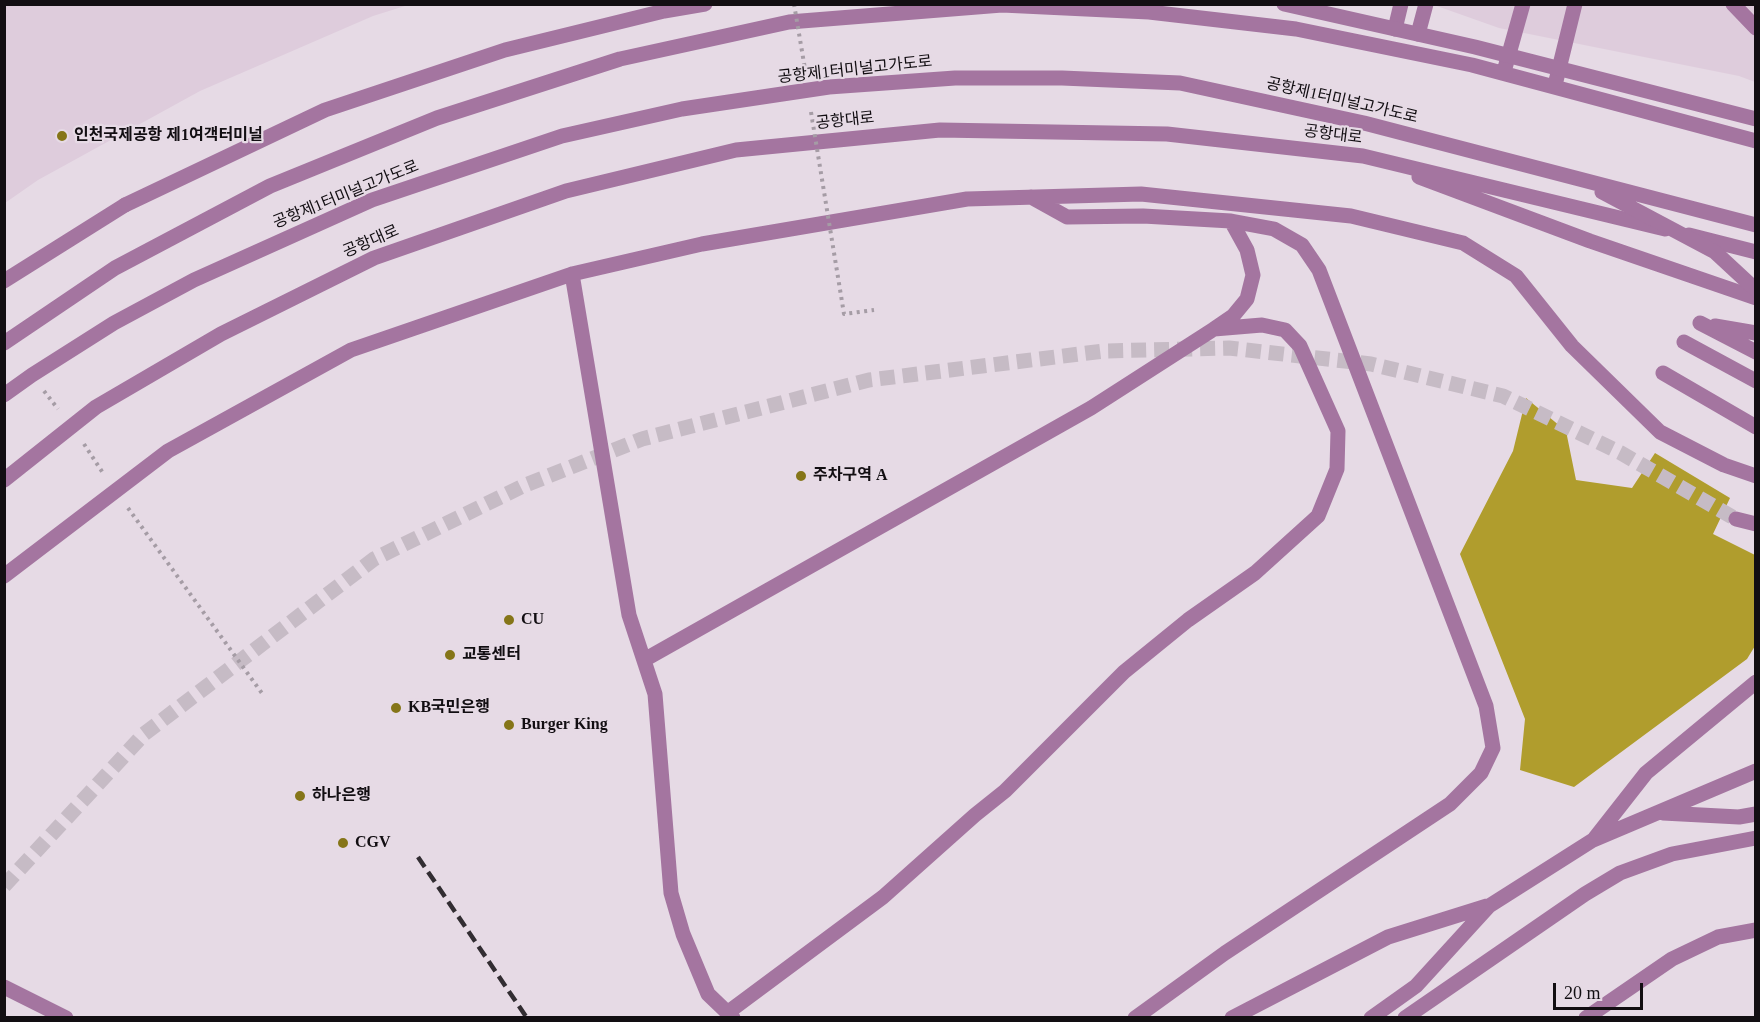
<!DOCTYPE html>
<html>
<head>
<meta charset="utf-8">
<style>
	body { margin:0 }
	#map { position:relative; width:1760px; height:1022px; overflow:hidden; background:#e6dae5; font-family:"Times New Roman",serif }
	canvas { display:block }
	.frame { position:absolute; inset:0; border:6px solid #120e12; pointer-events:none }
	.scale { position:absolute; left:1553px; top:983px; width:90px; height:27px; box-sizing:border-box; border:3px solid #120e12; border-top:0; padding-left:8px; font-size:18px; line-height:21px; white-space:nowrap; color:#120e12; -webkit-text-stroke:4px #e6dae5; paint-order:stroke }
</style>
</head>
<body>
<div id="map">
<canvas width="1760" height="1022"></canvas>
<div class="frame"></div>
<div class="scale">20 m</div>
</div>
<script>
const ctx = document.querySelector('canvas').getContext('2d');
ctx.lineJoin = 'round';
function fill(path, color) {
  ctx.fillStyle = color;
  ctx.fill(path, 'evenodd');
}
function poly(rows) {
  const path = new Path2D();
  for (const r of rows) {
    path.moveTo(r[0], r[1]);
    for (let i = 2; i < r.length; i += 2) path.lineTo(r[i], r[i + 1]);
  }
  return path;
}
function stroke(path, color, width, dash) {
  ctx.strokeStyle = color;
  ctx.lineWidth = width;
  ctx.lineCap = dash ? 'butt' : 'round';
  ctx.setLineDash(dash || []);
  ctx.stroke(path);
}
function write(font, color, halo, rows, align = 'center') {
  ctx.font = font + ' "Times New Roman","Noto Sans KR",serif';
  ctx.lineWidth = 4.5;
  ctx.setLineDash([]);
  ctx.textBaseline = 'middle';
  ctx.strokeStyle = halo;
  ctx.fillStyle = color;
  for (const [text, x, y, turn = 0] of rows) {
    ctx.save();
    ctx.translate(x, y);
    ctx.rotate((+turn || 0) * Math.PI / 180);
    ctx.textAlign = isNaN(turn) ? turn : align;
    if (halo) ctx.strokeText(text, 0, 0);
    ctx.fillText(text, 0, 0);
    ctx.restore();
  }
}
fill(poly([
	[5,4,408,4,408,5,373,16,200,91,38,180,5,203],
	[1434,5,1755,5,1755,82,1739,76,1499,28]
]), '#deccdc');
fill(poly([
	[1526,398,1566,431,1576,480,1632,488,1655,453,1730,498,1713,534,1755,555,1755,646,1747,659,1574,787,1520,770,1525,719,1460,554,1513,451]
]), '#b09d2d');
stroke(poly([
	[4,886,144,734,374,559,523,486,642,439,869,380,1104,351,1229,348,1371,364,1503,396,1621,453,1736,519]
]), '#c6bbc5', 15, [15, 8]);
stroke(poly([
	[44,391,58,409],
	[84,444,103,473],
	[128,508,264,696]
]), '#a59ca5', 4, [3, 4.5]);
stroke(poly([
	[1733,4,1756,28],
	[1395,29,1401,4],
	[1418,34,1426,4],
	[1505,68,1523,4],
	[1556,81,1575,4],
	[1419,177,1590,241,1756,298],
	[1031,197,1067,217,1143,216,1231,221,1274,229,1302,245,1319,270,1486,706,1493,748,1481,773,1450,804,1225,953,1135,1018],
	[1689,235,1756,252],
	[572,274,629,615,655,694,671,893,683,934,708,994,733,1018],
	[4,281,125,205],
	[1700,323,1756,352],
	[1715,326,1756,333],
	[1214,329,1233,316,1247,299,1253,275,1247,250,1231,221],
	[1684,342,1756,381],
	[4,343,115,268,270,186,437,118,620,59,789,22,1002,5,1149,12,1296,29,1472,65,1756,141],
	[1663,373,1756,427],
	[4,480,96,407,221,334,374,258,566,191,736,150,940,130,1167,134,1363,156,1665,229],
	[1736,519,1756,524],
	[4,576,168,451,351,350,572,274,702,244,967,199,1141,194,1351,216,1463,243,1516,276,1572,346,1660,432,1724,465,1756,476],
	[644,660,1091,408,1214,329,1262,325,1285,330,1300,346,1338,431,1337,469,1318,516,1255,573,1188,620,1124,672,1005,791,975,815,883,897,727,1013],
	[1663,813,1739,817,1756,814],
	[1595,838,1646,773,1756,682],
	[4,987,66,1018],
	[1232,1018,1388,937,1487,906],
	[1371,1018,1416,986,1489,906,1593,840,1756,771],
	[1405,1018,1585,894,1620,873,1672,854,1756,838],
	[1586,1018,1672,959,1718,937,1756,930]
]), '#a475a0', 15);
stroke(poly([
	[418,857,527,1018]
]), '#322d32', 4.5, [12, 6]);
stroke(poly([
	[794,4,805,69],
	[811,112,844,314,874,310]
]), '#a59ca5', 4, [3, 4.5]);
stroke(poly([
	[1284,4,1475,47,1756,119],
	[1602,192,1715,252,1756,290],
	[125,205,325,110,505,50,664,11,705,4],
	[4,395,32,375,114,323,194,280,372,200,562,136,682,109,829,87,955,78,1062,78,1180,83,1364,123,1756,225]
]), '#a475a0', 15);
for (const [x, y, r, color] of [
	[62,136,6,"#857518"],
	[801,476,6,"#857518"],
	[509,620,6,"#857518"],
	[450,655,6,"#857518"],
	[396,708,6,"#857518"],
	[509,725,6,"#857518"],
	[300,796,6,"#857518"],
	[343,843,6,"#857518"]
]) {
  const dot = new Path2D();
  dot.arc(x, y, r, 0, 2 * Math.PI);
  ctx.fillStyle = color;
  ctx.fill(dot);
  stroke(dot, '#e6dae5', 2);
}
write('16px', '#120e12', '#e6dae5', [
	["공항제1터미널고가도로",855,70,-6],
	["공항제1터미널고가도로",1342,101,13],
	["공항대로",845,121,-6],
	["공항대로",1333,135,7],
	["공항제1터미널고가도로",346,195,-22],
	["공항대로",371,242,-23]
]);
write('bold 16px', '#120e12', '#e6dae5', [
	["인천국제공항 제1여객터미널",74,136],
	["주차구역 A",813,476],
	["CU",521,620],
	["교통센터",462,655],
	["KB국민은행",408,708],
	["Burger King",521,725],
	["하나은행",312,796],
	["CGV",355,843]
], 'left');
</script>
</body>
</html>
